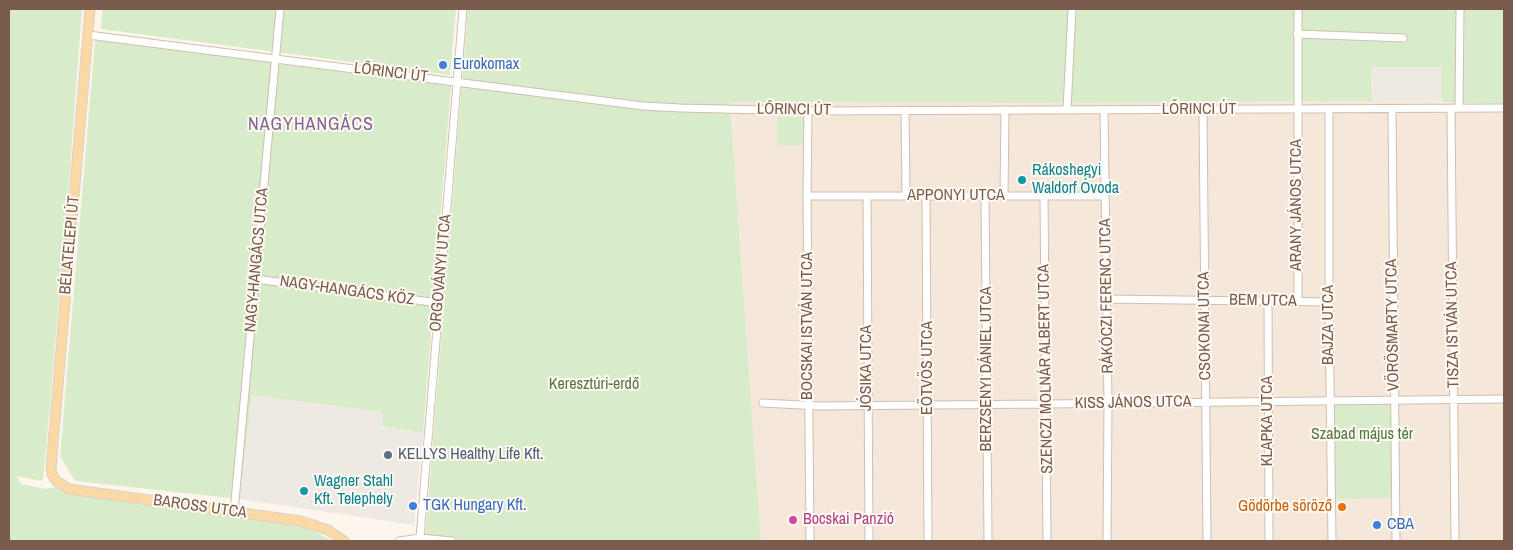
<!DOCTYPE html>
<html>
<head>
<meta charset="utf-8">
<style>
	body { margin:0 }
	#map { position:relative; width:1513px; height:550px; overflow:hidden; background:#fdf6ec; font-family:"Archivo Narrow",sans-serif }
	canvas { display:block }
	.frame { position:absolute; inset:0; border:10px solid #7a5c4d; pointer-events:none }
</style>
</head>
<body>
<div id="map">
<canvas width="1513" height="550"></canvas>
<div class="frame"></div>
</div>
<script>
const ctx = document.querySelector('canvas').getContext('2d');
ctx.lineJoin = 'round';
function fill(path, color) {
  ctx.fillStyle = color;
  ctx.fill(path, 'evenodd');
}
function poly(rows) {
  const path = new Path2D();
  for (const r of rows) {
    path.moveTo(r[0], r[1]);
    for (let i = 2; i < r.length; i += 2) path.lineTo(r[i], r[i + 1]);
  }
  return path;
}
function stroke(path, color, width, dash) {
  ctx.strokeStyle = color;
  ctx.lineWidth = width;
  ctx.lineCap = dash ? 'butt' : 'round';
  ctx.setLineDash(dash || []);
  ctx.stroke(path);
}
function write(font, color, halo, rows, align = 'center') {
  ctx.font = font + ' "Archivo Narrow",sans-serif';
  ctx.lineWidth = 4;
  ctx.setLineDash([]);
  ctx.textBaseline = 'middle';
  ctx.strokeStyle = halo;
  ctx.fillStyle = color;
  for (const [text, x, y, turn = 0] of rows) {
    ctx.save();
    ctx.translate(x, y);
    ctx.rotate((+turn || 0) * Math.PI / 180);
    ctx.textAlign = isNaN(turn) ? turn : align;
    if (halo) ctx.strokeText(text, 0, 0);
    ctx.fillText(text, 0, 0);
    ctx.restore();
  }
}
fill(poly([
	[1372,101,1504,104,1504,541,761,541,730,102,1062,103]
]), '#f5e8da');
fill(poly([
	[1371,67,1442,67,1442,102,1372,101],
	[252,394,382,412,382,426,423,433,414,525,240,499]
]), '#efe9e4');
fill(poly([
	[9,9,82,9,66,223,44,471,42,481,17,476,21,484,45,489,57,487,68,494,305,526,332,541,9,541],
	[102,9,456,9,450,75,101,29],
	[468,9,1504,9,1504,104,1442,102,1442,67,1371,67,1372,101,1062,103,730,102,761,541,425,541],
	[95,40,451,86,423,433,382,426,382,412,252,395,240,499,75,481,60,456],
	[777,116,805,117,805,145,777,145],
	[1330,401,1394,401,1395,498,1331,499]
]), '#d8ecc9');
const minor = poly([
	[1298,9,1298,302],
	[1297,34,1403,38],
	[88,35,643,106,681,108,808,111,1504,108],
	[1451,108,1455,541],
	[1459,108,1460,9],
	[1329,109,1329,302,1332,541],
	[1392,109,1396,541],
	[905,110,906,195],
	[1067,110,1072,9],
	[1104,110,1108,404,1107,541],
	[1203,110,1207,541],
	[808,111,807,196,810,541],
	[926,195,928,541],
	[807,196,1105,196],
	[867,196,869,541],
	[985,196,988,541],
	[1004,196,1005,110],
	[1044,196,1047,541],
	[255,279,439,303],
	[1107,299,1329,302],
	[1268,302,1269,541],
	[763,403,820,406,1046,404,1504,399],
	[234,512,280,9],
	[420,538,463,9],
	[399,541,420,538,452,541]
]);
const major = poly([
	[90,9,51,468,52,474,56,481,69,489,301,521,328,530,344,541]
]);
stroke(minor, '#d1beb0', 9);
stroke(major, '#dad1cd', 11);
stroke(minor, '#fff', 7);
stroke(major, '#fbd9a5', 9);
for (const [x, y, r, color] of [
	[443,65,5,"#3f7fe0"],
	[1022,180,5,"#0f9aa8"],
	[388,455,5,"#5c6f8a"],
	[304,491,5,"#0f9aa8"],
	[413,506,5,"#3f7fe0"],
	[1342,507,5,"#e8710a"],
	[793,520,5,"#d1479c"],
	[1377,525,5,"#3f7fe0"]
]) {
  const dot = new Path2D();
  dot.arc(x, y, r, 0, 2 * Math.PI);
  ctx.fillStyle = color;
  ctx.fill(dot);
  stroke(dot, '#fffaf3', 2);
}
write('16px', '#366cbe', '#fffaf3', [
	["Eurokomax",453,65],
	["TGK Hungary Kft.",423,506],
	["CBA",1387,525]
], 'left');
write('16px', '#7a5c4d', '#fffaf3', [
	["LŐRINCI ÚT",391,73,7],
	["LŐRINCI ÚT",794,110,1],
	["LŐRINCI ÚT",1199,110],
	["APPONYI UTCA",956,196],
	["ARANY JÁNOS UTCA",1297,205,-90],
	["BÉLATELEPI ÚT",70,245,-85],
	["NAGY-HANGÁCS UTCA",257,260,-85],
	["ORGOVÁNYI UTCA",441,273,-85],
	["NAGY-HANGÁCS KÖZ",347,291,8],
	["RÁKÓCZI FERENC UTCA",1107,296,-91],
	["BEM UTCA",1263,301,1],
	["BAJZA UTCA",1329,325,-90],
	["VÖRÖSMARTY UTCA",1393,325,-91],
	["TISZA ISTVÁN UTCA",1453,325,-91],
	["BOCSKAI ISTVÁN UTCA",808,326,-90],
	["CSOKONAI UTCA",1205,326,-91],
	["JÓSIKA UTCA",867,368,-90],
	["EÖTVÖS UTCA",928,368,-90],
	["BERZSENYI DÁNIEL UTCA",987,369,-90],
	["SZENCZI MOLNÁR ALBERT UTCA",1046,369,-91],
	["KISS JÁNOS UTCA",1133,403,-1],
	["KLAPKA UTCA",1268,421,-90],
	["BAROSS UTCA",200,507,8]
]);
write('16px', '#0d838f', '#fffaf3', [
	["Rákoshegyi",1032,171],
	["Waldorf Óvoda",1032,189],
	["Wagner Stahl",314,482],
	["Kft. Telephely",314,500]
], 'left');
write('16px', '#537a41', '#fffaf3', [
	["Keresztúri-erdő",594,385],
	["Szabad május tér",1362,435]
]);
write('16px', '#4e5e75', '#fffaf3', [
	["KELLYS Healthy Life Kft.",398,455]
], 'left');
write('16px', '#c56008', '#fffaf3', [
	["Gödörbe söröző",1332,507]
], 'right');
write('16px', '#b23c85', '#fffaf3', [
	["Bocskai Panzió",803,520]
], 'left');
ctx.letterSpacing = '1px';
write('18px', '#846695', '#fffaf3', [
	["NAGYHANGÁCS",311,125]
]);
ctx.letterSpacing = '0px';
</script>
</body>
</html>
